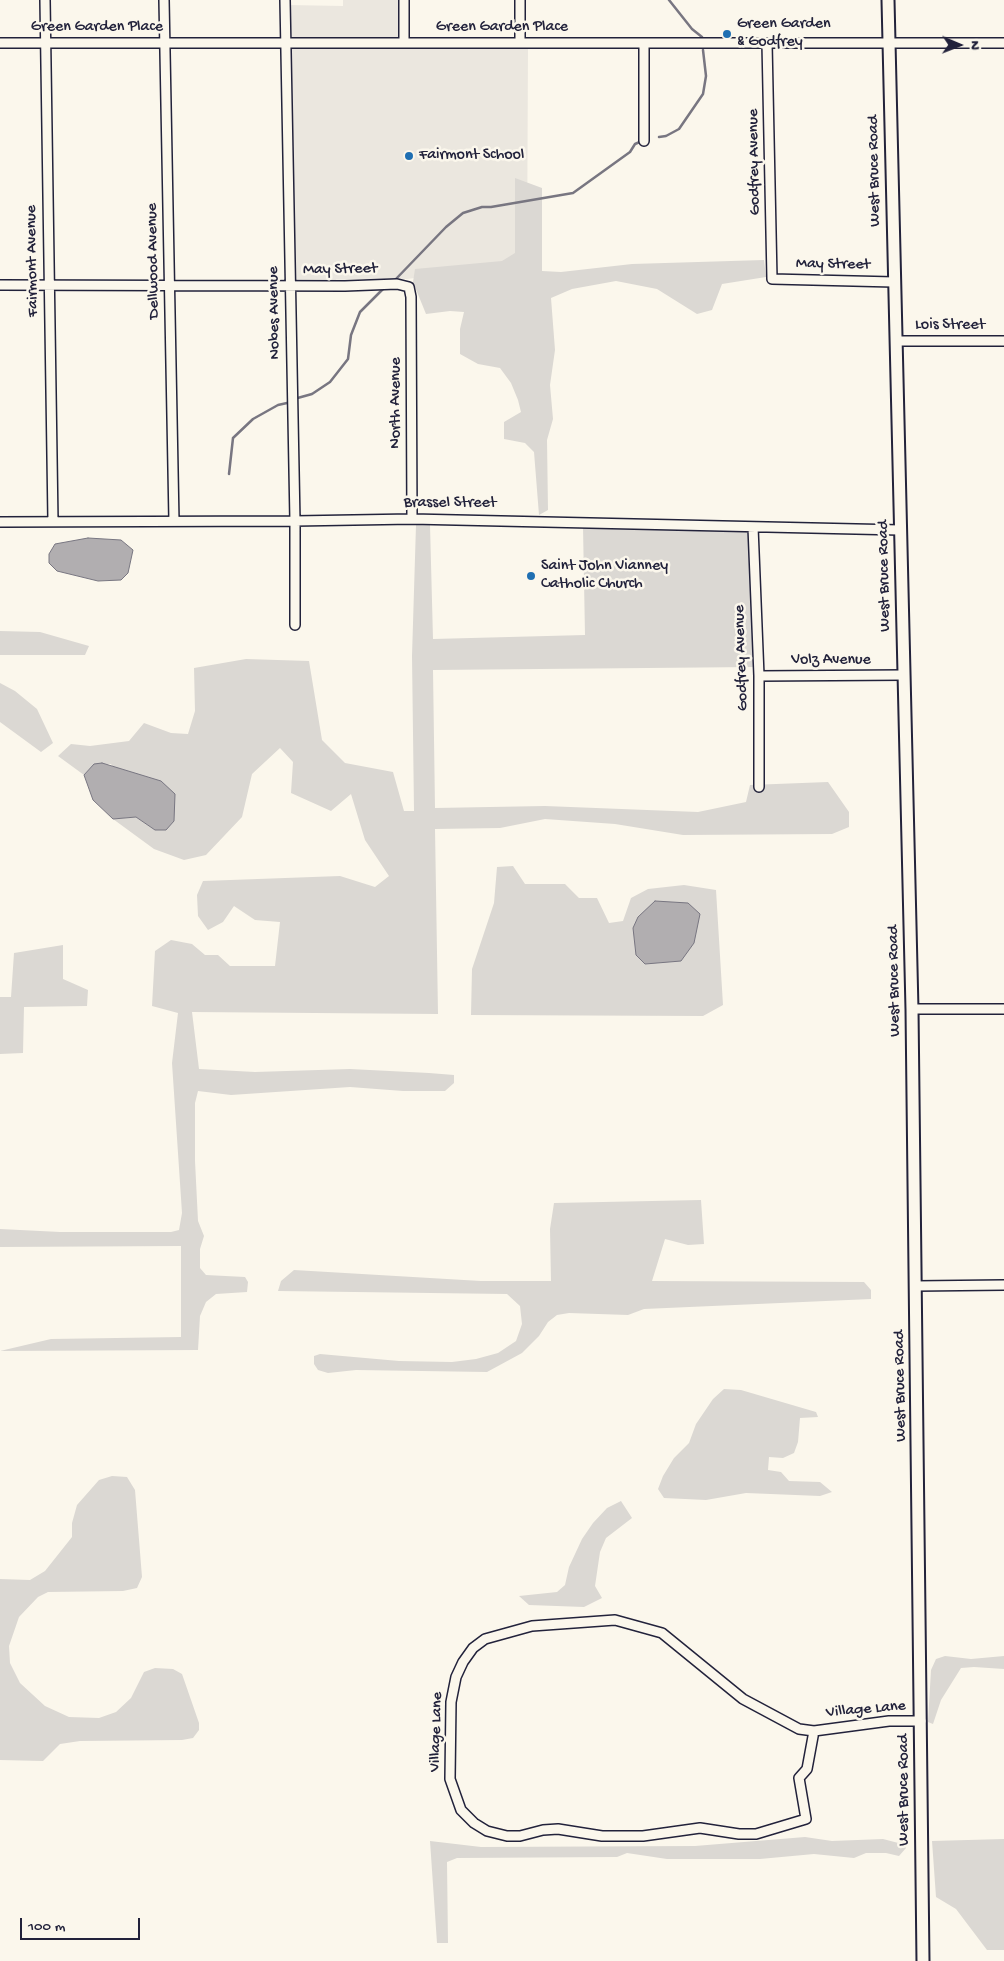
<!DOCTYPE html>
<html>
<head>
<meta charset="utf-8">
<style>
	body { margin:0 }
	#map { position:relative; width:1004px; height:1961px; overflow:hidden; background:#fbf7ec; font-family:"Gochi Hand",sans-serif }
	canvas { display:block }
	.north { position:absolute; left:934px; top:20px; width:50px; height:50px; -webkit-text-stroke:4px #fbf7ec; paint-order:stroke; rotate:91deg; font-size:14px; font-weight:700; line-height:20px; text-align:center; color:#22223b }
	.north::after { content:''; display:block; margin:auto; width:18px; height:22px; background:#22223b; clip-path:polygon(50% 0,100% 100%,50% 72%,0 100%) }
	.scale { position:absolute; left:20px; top:1918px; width:120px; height:22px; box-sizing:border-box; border:2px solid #22223b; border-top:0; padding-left:6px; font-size:15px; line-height:18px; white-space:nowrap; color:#22223b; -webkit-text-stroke:4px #fbf7ec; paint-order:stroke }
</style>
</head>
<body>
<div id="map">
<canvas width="1004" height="1961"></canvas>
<div class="north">N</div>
<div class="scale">100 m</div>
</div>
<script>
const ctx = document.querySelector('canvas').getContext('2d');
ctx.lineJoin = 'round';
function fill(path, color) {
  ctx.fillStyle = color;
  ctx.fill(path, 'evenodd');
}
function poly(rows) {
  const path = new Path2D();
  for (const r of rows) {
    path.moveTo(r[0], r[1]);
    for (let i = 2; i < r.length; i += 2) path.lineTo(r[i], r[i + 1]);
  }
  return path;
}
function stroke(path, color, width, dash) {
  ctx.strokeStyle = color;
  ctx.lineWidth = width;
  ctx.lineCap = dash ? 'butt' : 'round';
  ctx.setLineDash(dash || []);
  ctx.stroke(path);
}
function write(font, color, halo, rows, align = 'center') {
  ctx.font = font + ' "Gochi Hand",sans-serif';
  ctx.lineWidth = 5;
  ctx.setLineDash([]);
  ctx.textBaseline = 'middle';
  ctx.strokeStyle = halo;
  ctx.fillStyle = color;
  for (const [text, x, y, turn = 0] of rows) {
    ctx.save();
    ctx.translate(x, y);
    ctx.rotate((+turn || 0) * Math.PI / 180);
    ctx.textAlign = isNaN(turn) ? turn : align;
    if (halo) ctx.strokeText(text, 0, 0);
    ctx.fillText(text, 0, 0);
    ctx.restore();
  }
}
fill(poly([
	[343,0,406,0,407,42,528,48,527,264,407,279,293,280,288,5,343,6]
]), '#ebe7df');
fill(poly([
	[515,178,542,188,542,271,561,272,632,264,764,260,766,277,722,284,712,310,697,314,657,289,616,281,572,289,551,298,555,350,550,385,553,419,547,440,548,510,539,515,534,452,525,443,504,439,504,422,521,412,518,400,511,383,500,368,478,364,460,354,460,329,464,312,450,311,426,314,413,282,415,269,502,261,515,253],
	[416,525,430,525,433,639,585,635,583,527,751,531,754,667,433,670,435,808,545,806,698,812,746,802,750,785,828,782,849,812,849,827,832,834,683,835,615,824,545,819,500,828,435,829,438,1014,192,1012,199,1069,255,1072,350,1069,429,1073,454,1075,454,1083,445,1091,403,1091,350,1087,231,1095,198,1091,195,1103,195,1161,198,1221,204,1236,200,1249,200,1268,206,1275,245,1277,248,1282,247,1292,216,1294,206,1302,200,1316,198,1350,0,1351,51,1339,181,1337,181,1246,0,1247,0,1229,60,1232,171,1232,179,1230,182,1213,172,1063,178,1013,152,1006,155,951,171,940,192,944,205,955,218,955,230,966,275,966,280,922,255,920,234,906,223,922,208,930,198,916,197,895,203,881,340,876,375,887,389,876,365,840,351,794,331,811,291,793,293,762,280,748,252,774,242,817,206,855,184,860,154,849,113,819,136,817,155,830,111,764,94,764,84,775,58,756,71,744,90,746,129,741,144,723,171,733,188,734,195,711,194,668,246,659,309,661,322,740,345,763,393,772,404,811,414,811,412,656],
	[0,631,40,632,89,646,85,655,0,655],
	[0,683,15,691,37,709,53,743,41,752,0,722],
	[513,866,525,884,565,884,579,898,597,898,609,923,623,921,631,898,648,889,684,885,716,890,723,1005,703,1016,471,1015,472,969,494,903,497,867],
	[63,945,63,979,88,990,87,1006,24,1007,23,1053,0,1054,0,997,11,997,14,953],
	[701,1200,704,1244,688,1245,665,1239,652,1281,864,1282,871,1290,871,1299,644,1309,628,1315,569,1313,557,1315,548,1322,539,1336,522,1353,487,1372,356,1370,328,1373,318,1370,314,1364,314,1356,320,1354,399,1361,452,1362,476,1359,498,1353,516,1341,522,1324,520,1306,507,1294,278,1291,281,1281,294,1270,481,1281,551,1281,550,1229,554,1203],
	[724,1389,741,1390,816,1412,818,1417,800,1418,798,1442,794,1453,783,1458,769,1457,768,1470,781,1472,789,1481,820,1482,832,1492,820,1496,746,1493,706,1500,664,1498,658,1489,663,1476,674,1458,689,1443,696,1424,713,1399],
	[112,1476,127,1477,135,1490,142,1577,137,1588,123,1591,48,1592,38,1597,19,1617,9,1646,10,1663,20,1683,45,1706,69,1717,99,1718,116,1712,131,1698,144,1672,155,1668,173,1669,182,1674,199,1723,199,1730,193,1738,182,1740,80,1741,60,1744,43,1761,0,1760,0,1579,30,1580,45,1571,72,1537,72,1523,77,1505,99,1480],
	[621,1501,632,1518,606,1538,600,1552,595,1586,602,1598,584,1607,529,1605,519,1596,557,1592,565,1585,569,1567,582,1539,593,1523,607,1508],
	[945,1656,971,1659,1004,1656,1004,1669,974,1667,961,1668,941,1700,933,1724,928,1722,931,1670,936,1659],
	[805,1837,832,1841,883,1839,906,1845,906,1848,899,1856,886,1853,866,1853,854,1858,814,1854,760,1859,667,1859,627,1853,617,1857,457,1858,447,1862,448,1943,437,1943,430,1841,481,1847,695,1846],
	[1004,1839,1004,1950,987,1950,956,1909,936,1897,932,1841]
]), '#dbd8d3');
const water = poly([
	[88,538,121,540,133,550,128,573,121,580,98,581,57,571,49,563,49,554,55,544,88,538],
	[102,763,161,781,175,794,174,821,166,830,155,830,136,817,113,819,93,800,84,775,94,764,102,763],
	[655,901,688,903,700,914,694,943,681,961,645,964,636,955,633,928,638,917,655,901]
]);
fill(water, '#b1aeb0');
stroke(water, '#787681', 1);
stroke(poly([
	[669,0,692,29,702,37],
	[659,137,666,136,679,129,703,94,706,76,703,50],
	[394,281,446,227,463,213,482,207,491,207,573,193,630,152,635,144,642,141],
	[294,399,312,394,330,382,348,359,351,335,360,312,385,287],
	[229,474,233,438,253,419,278,405,287,403]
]), '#787681', 2.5);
const minor = poly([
	[45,0,53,521],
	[164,0,174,521],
	[285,0,295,521,295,625],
	[404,0,404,43],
	[0,43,1004,43],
	[520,43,520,0],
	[767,43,772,279,894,282],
	[644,141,644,43],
	[0,285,345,286,397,284,409,287,411,297,412,519],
	[896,341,1004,341],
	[0,522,295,521,412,519,900,530],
	[753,527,759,676,759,787],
	[759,676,904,675],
	[912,1009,1004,1009],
	[916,1286,1004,1285],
	[814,1731,807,1769,799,1778,806,1819,756,1834,739,1834,700,1828,643,1836,602,1836,558,1829,543,1830,520,1836,507,1836,487,1831,474,1823,461,1810,450,1779,451,1702,456,1677,463,1662,473,1648,485,1639,532,1626,615,1620,662,1633,743,1699,799,1729,814,1731,889,1721,921,1721]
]);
const tertiary = poly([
	[888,0,912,1009,923,1961]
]);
stroke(minor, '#22223b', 12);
stroke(tertiary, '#22223b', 15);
stroke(minor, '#fbf7ec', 9);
stroke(tertiary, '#fbf7ec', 11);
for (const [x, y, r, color] of [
	[727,34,5,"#1f6fb2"],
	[409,156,5,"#1f6fb2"],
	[531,576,5,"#1f6fb2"]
]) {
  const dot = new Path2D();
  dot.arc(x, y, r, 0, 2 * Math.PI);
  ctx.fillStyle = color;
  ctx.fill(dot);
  stroke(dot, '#fbf7ec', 2);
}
write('16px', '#22223b', '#fbf7ec', [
	["Green Garden",737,25],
	["& Godfrey",737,43],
	["Fairmont School",419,156],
	["Saint John Vianney",541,567],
	["Catholic Church",541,585]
], 'left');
write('16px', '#22223b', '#fbf7ec', [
	["Green Garden Place",97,28],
	["Green Garden Place",502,28],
	["Godfrey Avenue",755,162,-91],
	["West Bruce Road",875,171,-91],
	["Fairmont Avenue",33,261,-91],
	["Dellwood Avenue",154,261,-91],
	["May Street",833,265,1],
	["May Street",340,270,-1],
	["Nobes Avenue",275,313,-91],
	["Lois Street",950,326],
	["North Avenue",397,403,-90],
	["Brassel Street",450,504],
	["West Bruce Road",885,576,-91],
	["Godfrey Avenue",742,658,-92],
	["Volz Avenue",831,661],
	["West Bruce Road",895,981,-91],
	["West Bruce Road",901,1386,-91],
	["Village Lane",866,1710,-5],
	["Village Lane",437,1732,-88],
	["West Bruce Road",905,1790,-90]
]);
</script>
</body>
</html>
